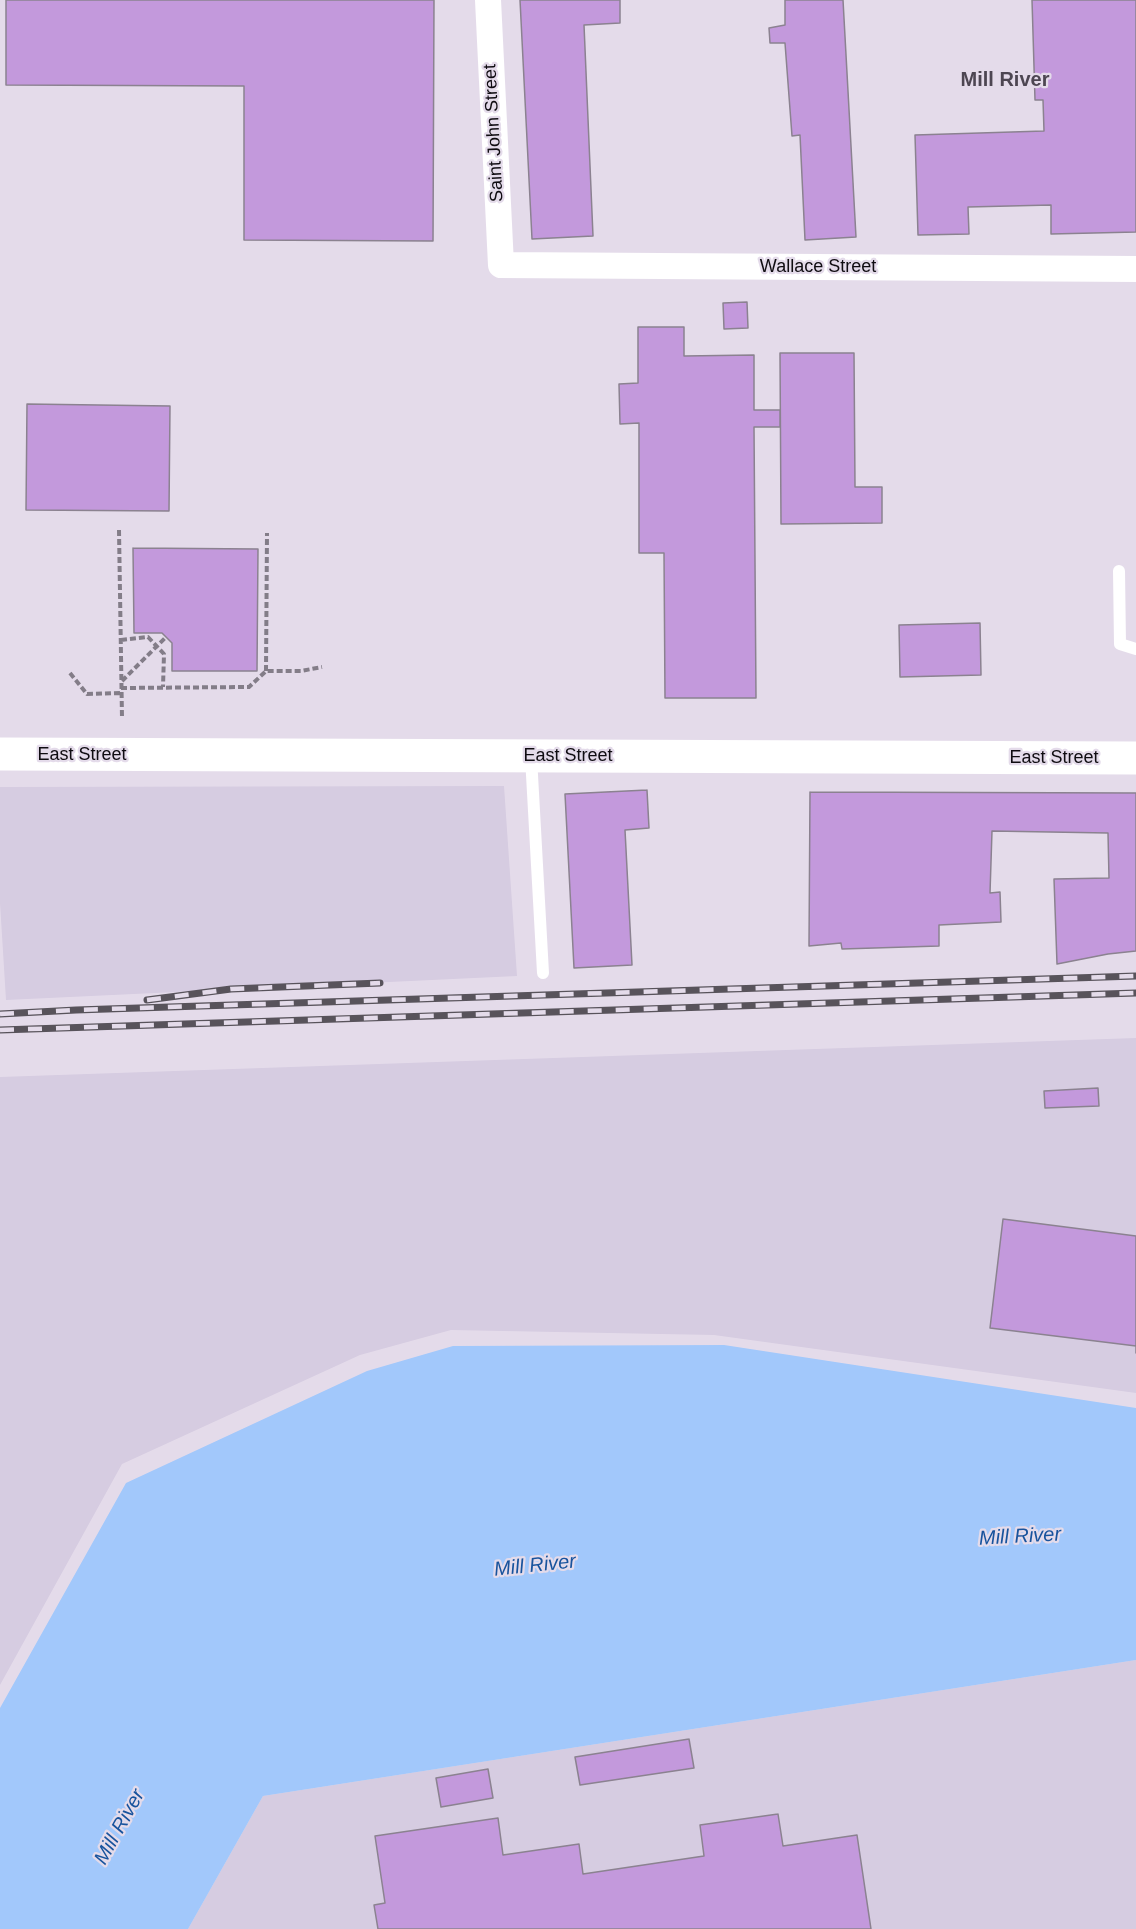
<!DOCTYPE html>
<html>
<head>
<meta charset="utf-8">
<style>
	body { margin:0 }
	canvas { display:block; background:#e4dbea }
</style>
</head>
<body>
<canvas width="1136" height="1929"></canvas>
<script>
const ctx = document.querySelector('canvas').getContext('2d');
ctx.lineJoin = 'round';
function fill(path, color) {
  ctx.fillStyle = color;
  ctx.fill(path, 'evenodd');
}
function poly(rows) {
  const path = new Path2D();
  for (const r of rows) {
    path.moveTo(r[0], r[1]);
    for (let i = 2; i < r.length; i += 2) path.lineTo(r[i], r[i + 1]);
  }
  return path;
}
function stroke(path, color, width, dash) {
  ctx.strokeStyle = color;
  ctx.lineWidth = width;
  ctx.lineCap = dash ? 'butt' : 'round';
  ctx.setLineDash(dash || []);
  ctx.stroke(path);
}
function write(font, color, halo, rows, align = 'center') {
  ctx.font = font + ' Helvetica,sans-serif';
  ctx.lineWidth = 4.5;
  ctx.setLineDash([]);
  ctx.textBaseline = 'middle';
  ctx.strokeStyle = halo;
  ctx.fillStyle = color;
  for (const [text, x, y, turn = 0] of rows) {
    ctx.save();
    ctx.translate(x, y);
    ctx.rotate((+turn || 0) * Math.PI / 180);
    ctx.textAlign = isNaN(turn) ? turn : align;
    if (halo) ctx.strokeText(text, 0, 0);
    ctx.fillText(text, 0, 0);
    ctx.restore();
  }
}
fill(poly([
	[504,786,517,976,6,1000,0,903,0,787],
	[1136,1038,1136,1393,714,1335,451,1330,360,1355,122,1464,0,1685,0,1077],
	[1136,1660,1136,1929,188,1929,263,1796]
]), '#d6cce1');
fill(poly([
	[724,1345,1136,1408,1136,1660,263,1796,188,1929,0,1929,0,1708,126,1483,367,1371,453,1346]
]), '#a2c8fb');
const building = poly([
	[6,0,434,0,433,241,244,240,244,86,6,85,6,0],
	[520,0,620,0,620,23,584,25,593,236,532,239,520,0],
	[785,0,843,0,856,237,805,240,800,135,792,136,785,43,770,43,769,28,785,25,785,0],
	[1032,0,1136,0,1136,232,1051,234,1051,205,968,207,969,234,918,235,915,135,1044,131,1043,100,1035,100,1032,0],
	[747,302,748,328,724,329,723,303,747,302],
	[638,327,684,327,684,356,754,355,754,410,780,410,780,427,754,427,756,698,665,698,664,553,639,553,639,423,620,424,619,384,638,383,638,327],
	[780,353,854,353,855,487,882,487,882,523,781,524,780,353],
	[27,404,170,406,169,511,26,510,27,404],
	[133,548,258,549,257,671,172,671,172,643,162,633,134,633,133,548],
	[980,623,981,675,900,677,899,625,980,623],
	[647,790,649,828,625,830,632,965,574,968,565,794,647,790],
	[810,792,1136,793,1136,951,1108,954,1057,964,1054,879,1109,878,1108,833,992,831,990,893,1000,892,1001,922,939,925,939,946,842,949,841,943,809,946,810,792],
	[1098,1088,1099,1106,1045,1108,1044,1091,1098,1088],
	[1003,1219,1136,1236,1136,1353,1136,1346,990,1328,1003,1219],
	[689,1739,694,1768,580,1785,575,1757,689,1739],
	[488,1769,493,1798,441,1807,436,1778,488,1769],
	[778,1814,783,1846,857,1835,871,1929,378,1929,374,1905,385,1903,375,1836,498,1818,503,1855,579,1844,583,1874,704,1856,700,1825,778,1814]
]);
fill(building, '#c399dc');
stroke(building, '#8b8290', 1.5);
stroke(poly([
	[119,530,122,718],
	[121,640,148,637,164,654,163,687],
	[266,671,267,533],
	[70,673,87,694,121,693],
	[122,681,166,637],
	[121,688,249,687,266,671,301,671,322,667]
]), '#837d88', 4, [6, 3]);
stroke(poly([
	[1119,571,1120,644,1136,649],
	[531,757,543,973]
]), '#fff', 12);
stroke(poly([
	[488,0,501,265,1136,269]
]), '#fff', 26);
stroke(poly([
	[0,754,1136,758]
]), '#fff', 33);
const rail = poly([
	[147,1000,231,989,380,983],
	[0,1014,76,1010,1136,976],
	[0,1030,1136,993]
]);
stroke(rail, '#58535b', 7);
stroke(rail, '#e4dbea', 4.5, [14]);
write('18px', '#0f0c11', '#e4dbea', [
	["Saint John Street",494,133,-93],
	["Wallace Street",818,267],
	["East Street",82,755],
	["East Street",568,756],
	["East Street",1054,758]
]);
write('bold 20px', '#4d4652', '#e4dbea', [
	["Mill River",1005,80]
]);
write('italic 20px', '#18539d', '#e4dbea', [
	["Mill River",1020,1537,-3],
	["Mill River",535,1566,-6],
	["Mill River",120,1827,-61]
]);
</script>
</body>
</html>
